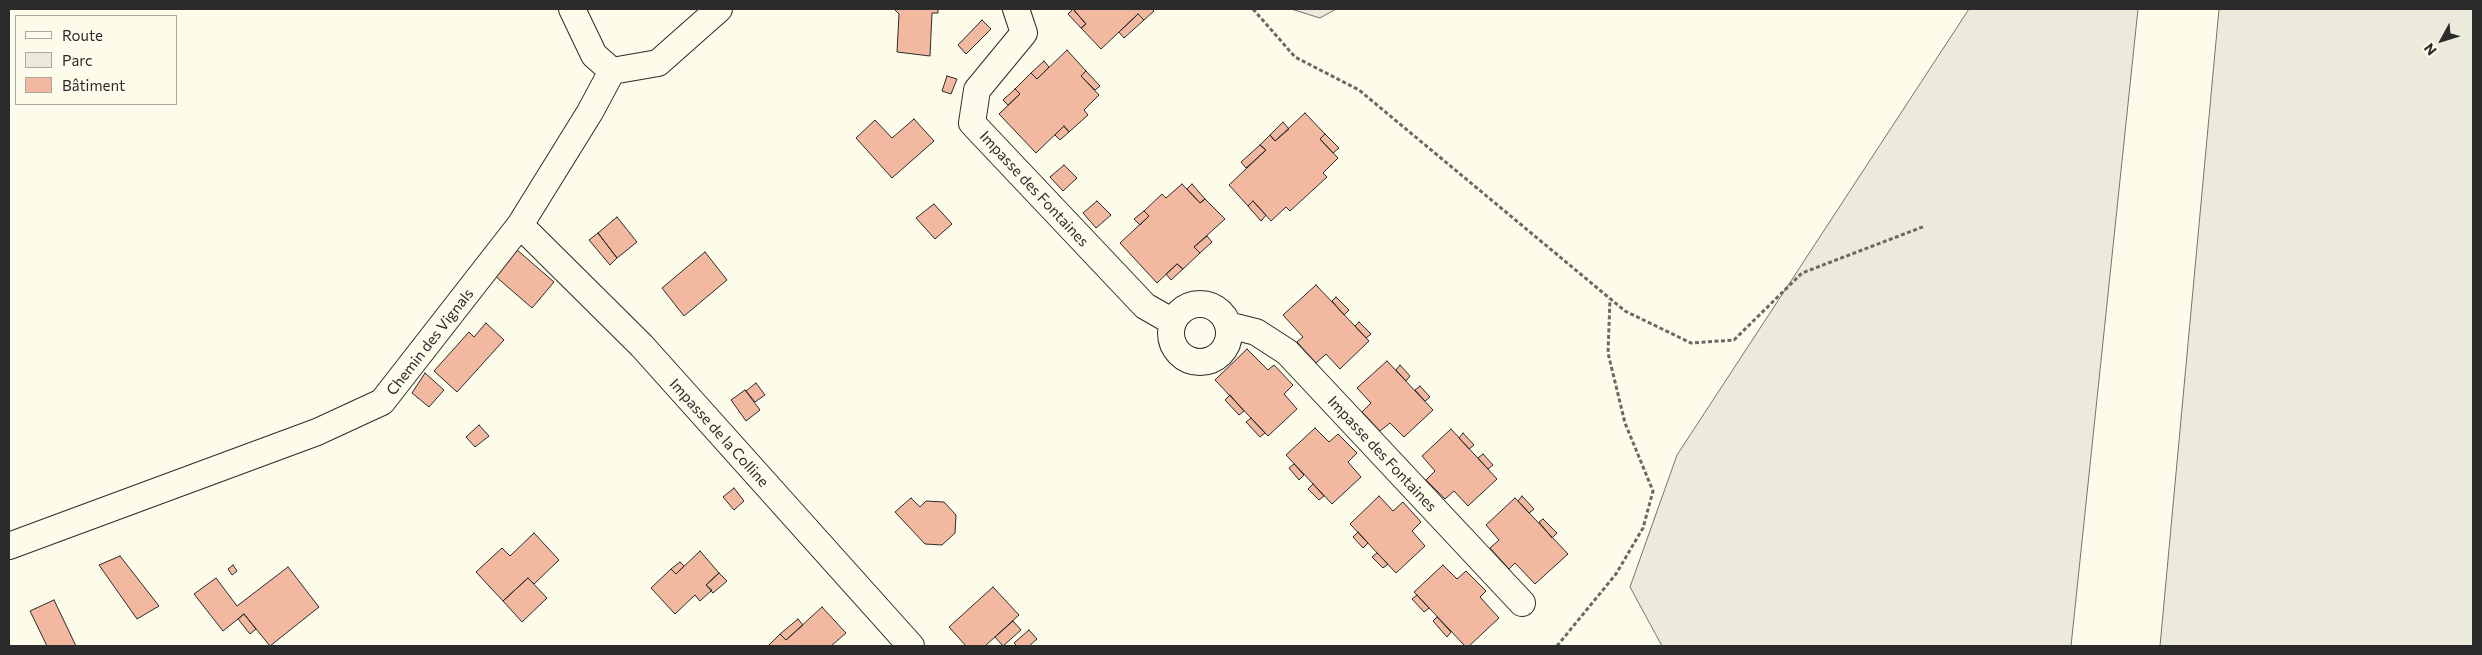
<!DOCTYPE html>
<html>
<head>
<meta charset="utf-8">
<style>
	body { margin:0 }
	#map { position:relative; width:2482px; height:655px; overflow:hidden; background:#fdfbea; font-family:Commissioner,sans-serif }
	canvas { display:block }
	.frame { position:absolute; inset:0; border:10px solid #2b2b2b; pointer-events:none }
	.legend { position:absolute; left:15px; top:15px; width:162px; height:90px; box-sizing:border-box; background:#fdfbea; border:1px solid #a9a89e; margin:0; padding:6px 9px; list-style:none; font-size:15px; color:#2b2b2b }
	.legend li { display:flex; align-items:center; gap:10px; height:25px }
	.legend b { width:25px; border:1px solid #a9a89e }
	.north { position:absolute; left:2417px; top:15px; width:50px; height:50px; -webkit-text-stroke:4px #fdfbea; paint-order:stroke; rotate:231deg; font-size:14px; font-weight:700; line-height:20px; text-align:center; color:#2b2b2b }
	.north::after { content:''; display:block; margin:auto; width:18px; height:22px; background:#2b2b2b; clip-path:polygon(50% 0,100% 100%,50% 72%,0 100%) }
</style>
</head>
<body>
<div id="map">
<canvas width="2482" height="655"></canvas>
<div class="frame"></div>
<ul class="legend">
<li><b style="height:6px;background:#fdfbea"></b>Route</li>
<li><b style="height:14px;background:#ecebdb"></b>Parc</li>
<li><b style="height:14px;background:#f2b8a0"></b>Bâtiment</li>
</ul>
<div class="north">N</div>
</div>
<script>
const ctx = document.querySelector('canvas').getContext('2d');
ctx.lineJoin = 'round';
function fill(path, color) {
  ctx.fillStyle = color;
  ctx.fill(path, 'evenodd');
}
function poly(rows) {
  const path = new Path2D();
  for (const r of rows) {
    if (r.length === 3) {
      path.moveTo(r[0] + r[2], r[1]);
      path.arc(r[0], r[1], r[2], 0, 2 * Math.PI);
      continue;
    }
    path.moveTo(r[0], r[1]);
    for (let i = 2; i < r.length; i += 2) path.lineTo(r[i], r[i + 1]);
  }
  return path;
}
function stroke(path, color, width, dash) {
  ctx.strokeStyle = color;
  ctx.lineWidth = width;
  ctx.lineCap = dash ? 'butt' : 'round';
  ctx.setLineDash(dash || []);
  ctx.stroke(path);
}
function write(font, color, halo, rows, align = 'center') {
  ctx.font = font + ' Commissioner,sans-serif';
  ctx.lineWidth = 4;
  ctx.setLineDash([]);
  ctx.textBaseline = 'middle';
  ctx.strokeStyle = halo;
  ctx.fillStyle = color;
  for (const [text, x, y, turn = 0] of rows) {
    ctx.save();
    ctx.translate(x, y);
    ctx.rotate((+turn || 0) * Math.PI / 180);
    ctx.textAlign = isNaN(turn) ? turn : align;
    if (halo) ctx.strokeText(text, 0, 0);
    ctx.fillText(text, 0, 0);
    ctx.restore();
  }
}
const green = poly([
	[1291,9,1336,9,1320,18,1291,9],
	[1969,9,2138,9,2071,646,1662,646,1630,587,1677,455,1969,9],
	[2219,9,2473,9,2473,646,2160,646,2219,9]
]);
fill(green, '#ecebdb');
stroke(green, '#74746e', 1);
const building = poly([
	[894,9,938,9,938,13,932,13,930,56,897,52,899,14,894,9],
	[1073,9,1152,9,1154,11,1144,20,1138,14,1101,49,1081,28,1086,24,1073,9],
	[1073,9,1086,24,1081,28,1068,14,1073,9],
	[1138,14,1144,20,1124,38,1119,32,1138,14],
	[982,20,991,29,966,54,958,45,982,20],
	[1067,50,1086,71,1081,76,1099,95,1084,110,1088,115,1069,132,1064,126,1036,153,999,114,1020,94,1015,89,1031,73,1037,79,1067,50],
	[1044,61,1049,67,1037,79,1031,73,1044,61],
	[1086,71,1100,86,1095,90,1081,76,1086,71],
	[947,76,957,79,951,94,942,91,947,76],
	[1015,89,1020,94,1008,105,1003,100,1015,89],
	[1305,113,1325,134,1320,139,1338,158,1323,173,1327,177,1290,211,1286,207,1271,221,1253,201,1248,206,1229,185,1266,150,1260,145,1270,135,1275,141,1305,113],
	[914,119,934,141,892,178,856,138,875,120,892,138,914,119],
	[1283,122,1289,129,1275,141,1270,135,1283,122],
	[1064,126,1069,132,1060,140,1055,135,1064,126],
	[1325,134,1339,148,1333,153,1320,139,1325,134],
	[1260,145,1266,150,1246,168,1241,162,1260,145],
	[1064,165,1077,178,1063,191,1050,177,1064,165],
	[1182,184,1200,203,1205,199,1225,219,1194,247,1200,253,1183,269,1177,264,1157,283,1120,243,1149,216,1144,211,1162,194,1166,198,1182,184],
	[1192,184,1205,199,1200,203,1187,189,1192,184],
	[1097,201,1111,215,1096,228,1083,213,1097,201],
	[1253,201,1266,215,1261,221,1248,206,1253,201],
	[934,204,952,224,935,239,916,218,934,204],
	[1144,211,1149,216,1140,225,1134,219,1144,211],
	[617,217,637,242,617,258,598,233,617,217],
	[598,233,617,258,610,265,589,240,598,233],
	[1207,236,1212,242,1200,253,1194,247,1207,236],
	[516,249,554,282,532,308,494,275,516,249],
	[705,252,727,280,684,316,662,288,705,252],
	[1177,264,1183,269,1171,280,1166,274,1177,264],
	[1316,285,1369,341,1340,369,1326,354,1316,363,1297,342,1303,337,1283,315,1316,285],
	[1336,297,1349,310,1344,315,1332,301,1336,297],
	[1359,322,1371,334,1366,338,1355,326,1359,322],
	[486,323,504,340,457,392,434,371,469,332,474,337,486,323],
	[1247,349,1268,370,1274,365,1293,385,1284,394,1297,409,1268,436,1215,380,1247,349],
	[1387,361,1433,410,1404,437,1390,423,1380,431,1362,412,1371,403,1357,388,1387,361],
	[1400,365,1410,376,1406,381,1396,370,1400,365],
	[425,373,444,390,429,407,412,393,425,373],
	[756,383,765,395,755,402,746,391,756,383],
	[1420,386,1430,397,1425,401,1415,390,1420,386],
	[745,390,760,410,746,421,731,400,745,390],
	[1230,395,1244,411,1239,415,1225,400,1230,395],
	[1251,418,1265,433,1260,437,1246,422,1251,418],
	[479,425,489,436,475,447,466,437,479,425],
	[1315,428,1329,442,1338,434,1357,453,1348,462,1361,477,1332,504,1286,455,1315,428],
	[1451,429,1497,479,1468,506,1454,491,1445,499,1426,480,1435,471,1422,456,1451,429],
	[1463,433,1474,445,1469,449,1459,438,1463,433],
	[1483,454,1493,465,1488,469,1478,458,1483,454],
	[1294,464,1304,475,1299,480,1289,468,1294,464],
	[1313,484,1324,496,1319,500,1308,489,1313,484],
	[734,488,744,501,734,510,723,497,734,488],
	[1379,496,1393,511,1403,502,1421,522,1412,531,1425,546,1396,573,1350,524,1379,496],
	[1522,496,1534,509,1529,513,1518,501,1522,496],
	[911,498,920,507,926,501,944,502,956,515,955,533,942,545,925,544,895,512,911,498],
	[1515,498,1568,554,1535,584,1515,563,1509,569,1490,548,1499,540,1486,525,1515,498],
	[1543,519,1557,533,1552,538,1539,522,1543,519],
	[1358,532,1368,543,1363,548,1353,537,1358,532],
	[534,533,559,560,534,584,528,578,503,601,476,572,502,548,510,556,534,533],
	[700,551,719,573,706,585,712,590,700,601,695,595,675,614,651,588,671,569,676,574,700,551],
	[1377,553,1388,564,1383,568,1372,557,1377,553],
	[120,556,159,606,137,619,99,565,120,556],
	[680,562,684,566,676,574,671,569,680,562],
	[233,565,237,571,232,575,228,569,233,565],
	[1443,565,1457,579,1466,571,1486,591,1480,597,1499,618,1469,646,1465,646,1414,592,1443,565],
	[288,567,319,607,270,646,244,614,223,631,194,594,216,578,237,606,288,567],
	[719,573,727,581,713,593,706,585,719,573],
	[528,578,547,598,522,622,503,601,528,578],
	[993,587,1019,615,985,646,966,646,949,627,993,587],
	[1417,595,1429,608,1424,612,1412,599,1417,595],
	[54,600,76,646,47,646,30,611,54,600],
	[822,607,846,633,831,646,768,646,780,634,786,640,822,607],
	[244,614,256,629,250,634,238,619,244,614],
	[1437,617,1451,632,1447,637,1433,621,1437,617],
	[798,619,803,625,786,640,780,634,798,619],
	[1013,621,1021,630,1003,646,995,637,1013,621],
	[1029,630,1037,639,1029,646,1017,646,1014,643,1029,630]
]);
fill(building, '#f2b8a0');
stroke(building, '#2b2b2b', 1);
const minor = poly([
	[572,9,594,55,612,71],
	[1016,9,1024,33,977,90,972,123,1145,306,1173,322],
	[612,71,658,63,719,9],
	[520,225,642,346,911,646],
	[1200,333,29],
	[1228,325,1256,332,1287,352,1522,603],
	[9,546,317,432,382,402,520,225,590,112,612,71]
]);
stroke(minor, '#2b2b2b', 28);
stroke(poly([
	[1253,9,1295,57,1359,90,1625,311,1691,343,1734,340,1802,273,1925,226],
	[1557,646,1616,574,1643,528,1653,491,1625,423,1608,353,1610,299]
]), '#6a6964', 3, [4, 2.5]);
stroke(minor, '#fdfbea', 26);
write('15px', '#2b2b2b', '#fdfbea', [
	["Impasse des Fontaines",1034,189,47],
	["Chemin des Vignals",430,342,-52],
	["Impasse de la Colline",719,433,48],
	["Impasse des Fontaines",1382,454,47]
]);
</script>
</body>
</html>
